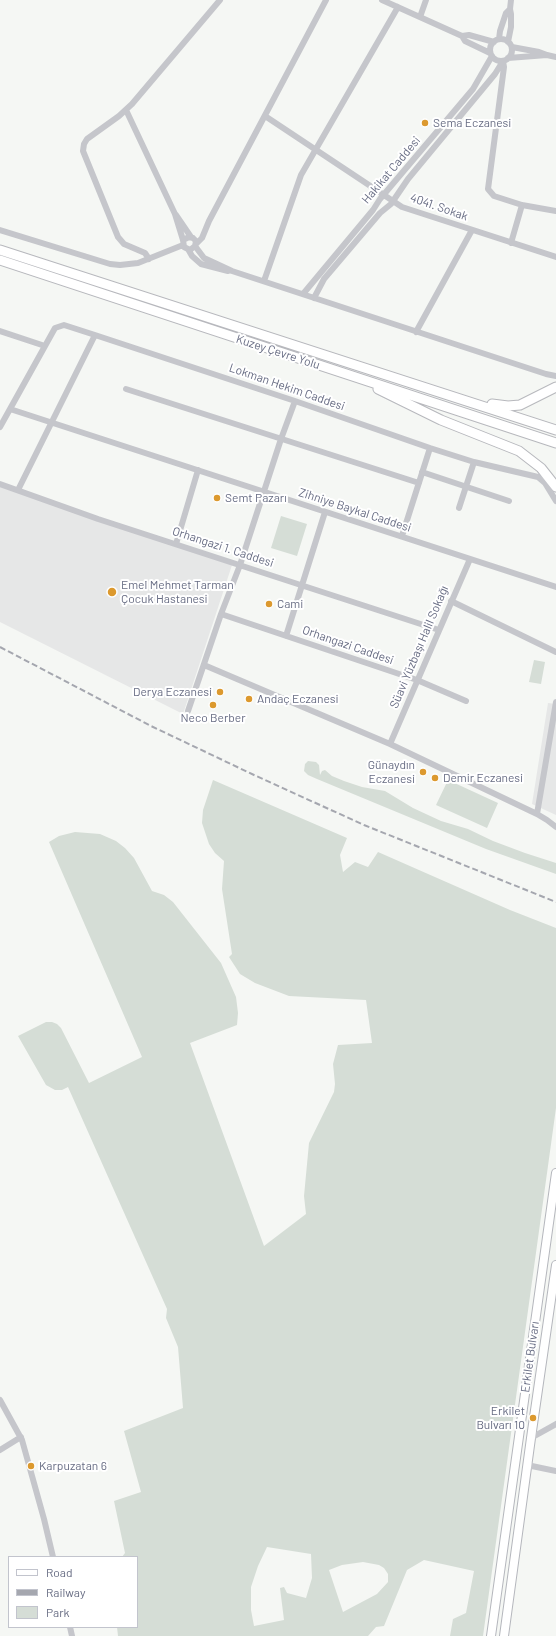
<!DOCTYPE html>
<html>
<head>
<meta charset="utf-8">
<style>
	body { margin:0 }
	#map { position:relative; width:556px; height:1636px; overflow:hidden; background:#f5f7f4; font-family:Barlow,sans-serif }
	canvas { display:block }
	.legend { position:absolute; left:8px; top:1556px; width:130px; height:72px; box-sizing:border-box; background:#fff; border:1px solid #c2c4cd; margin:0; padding:5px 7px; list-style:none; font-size:12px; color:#676c83 }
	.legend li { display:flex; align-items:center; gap:8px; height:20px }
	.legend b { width:20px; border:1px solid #c2c4cd }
</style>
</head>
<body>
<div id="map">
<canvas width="556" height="1636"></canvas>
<ul class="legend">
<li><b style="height:5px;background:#fff"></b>Road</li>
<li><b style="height:5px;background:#a5a7af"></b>Railway</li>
<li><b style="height:11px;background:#d5ddd6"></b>Park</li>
</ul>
</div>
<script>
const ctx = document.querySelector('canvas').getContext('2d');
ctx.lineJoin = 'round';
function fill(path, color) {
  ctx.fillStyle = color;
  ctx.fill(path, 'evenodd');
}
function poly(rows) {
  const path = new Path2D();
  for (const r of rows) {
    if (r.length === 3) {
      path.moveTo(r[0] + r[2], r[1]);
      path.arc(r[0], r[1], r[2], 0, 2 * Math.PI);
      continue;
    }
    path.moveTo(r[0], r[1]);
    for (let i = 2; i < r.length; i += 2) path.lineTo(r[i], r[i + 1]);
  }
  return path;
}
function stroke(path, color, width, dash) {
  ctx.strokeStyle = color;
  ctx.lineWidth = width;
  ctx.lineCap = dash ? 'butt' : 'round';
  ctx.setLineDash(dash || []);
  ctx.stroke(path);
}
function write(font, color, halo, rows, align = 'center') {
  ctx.font = font + ' Barlow,sans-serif';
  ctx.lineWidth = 4;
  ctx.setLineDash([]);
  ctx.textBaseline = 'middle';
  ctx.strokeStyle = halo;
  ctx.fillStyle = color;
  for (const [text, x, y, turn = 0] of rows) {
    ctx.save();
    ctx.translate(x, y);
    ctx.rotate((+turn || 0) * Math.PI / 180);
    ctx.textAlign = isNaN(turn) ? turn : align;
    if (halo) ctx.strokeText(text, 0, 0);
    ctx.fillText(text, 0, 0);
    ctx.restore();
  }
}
fill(poly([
	[0,485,233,562,183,714,0,622],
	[548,703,556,704,556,815,532,804]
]), '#e6e7e7');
fill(poly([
	[281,516,307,524,297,556,271,548],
	[534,660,545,662,541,684,529,682],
	[308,761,316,762,319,765,320,775,322,771,325,770,332,776,344,781,362,787,385,791,413,808,441,821,468,829,493,841,525,853,556,863,556,874,486,849,317,779,308,775,304,771,305,764],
	[213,780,347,838,340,855,343,872,355,862,368,867,378,852,510,910,556,928,556,1108,483,1636,450,1636,453,1619,466,1613,474,1571,424,1560,407,1570,384,1626,376,1627,368,1636,118,1636,117,1627,137,1627,137,1557,122,1557,125,1553,114,1501,141,1492,124,1431,183,1408,178,1347,166,1318,167,1309,68,1087,62,1090,55,1090,46,1085,18,1036,46,1022,52,1022,57,1024,61,1028,89,1083,142,1057,49,842,59,836,75,832,100,834,116,841,125,848,134,858,152,891,164,895,173,902,221,963,236,997,238,1013,237,1025,190,1043,264,1246,306,1214,304,1196,309,1143,334,1092,335,1084,333,1064,338,1045,372,1043,366,1000,289,996,255,983,240,974,229,957,232,954,222,889,224,861,215,853,209,844,202,823,203,810],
	[267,1547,311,1554,312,1578,306,1598,287,1593,284,1587,280,1588,284,1620,254,1626,251,1610,251,1587,258,1566],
	[363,1562,379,1565,384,1568,388,1574,388,1582,377,1594,343,1612,329,1570,342,1565],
	[448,780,498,803,487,828,436,805]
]), '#d5ddd6');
const major = poly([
	[491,1636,556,1173],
	[504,1636,531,1438,556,1265]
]);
const highway = poly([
	[0,250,556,430],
	[0,260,556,443],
	[378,389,441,420,519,451,541,468,556,487],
	[492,404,508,406,520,405,556,387]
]);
stroke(major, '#b5b7bd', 10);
stroke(highway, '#b7b8bd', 11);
stroke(poly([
	[382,0,462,36,465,41,490,53],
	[420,17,426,0],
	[462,36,469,35,494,42],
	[501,50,11],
	[499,39,500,31,506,13,510,9],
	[508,42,511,27,511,14,510,9,511,0],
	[512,47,539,52,547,55,556,57],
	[508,58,547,55],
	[503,61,504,67,488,189,494,196,522,205,556,211],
	[126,110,175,214,183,240,184,247,190,250,195,246,196,241,193,238,189,237,183,240],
	[265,116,402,207,556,257],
	[176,215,191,237],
	[0,230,110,264,120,265,138,263,183,245],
	[511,243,522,205],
	[196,244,202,238,209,221,326,0],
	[195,246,204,258,232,271,546,374,556,376],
	[188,249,192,256,201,264,228,271],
	[149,259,145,253,124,244,118,237,83,151,84,144,87,139,119,116,132,104,220,0],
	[264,281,301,175,398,7],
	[303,294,373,210,380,199,473,89,492,56],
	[314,298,324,279,380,213,391,204,408,179,495,74,503,61],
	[0,331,45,346],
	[416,332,472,230],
	[126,389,419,483],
	[10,409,556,587],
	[0,427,55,328,64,325,95,335],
	[422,472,509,501],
	[0,484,98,519,439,630],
	[18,490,95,335,295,401,430,448,474,462,538,477,545,483,556,501],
	[459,508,474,462],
	[402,536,430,448],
	[176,544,198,470],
	[451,601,556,652],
	[221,614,417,680,466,701],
	[286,636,325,512],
	[204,665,390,744,537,814,547,820,556,827],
	[188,711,221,614,240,565,281,439,295,401],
	[390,744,470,559],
	[537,814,556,702],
	[0,1400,22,1440,44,1519,53,1557],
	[531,1438,556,1424],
	[0,1450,21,1437],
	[527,1465,556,1471],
	[70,1627,72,1636]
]), '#c5c6cb', 6);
stroke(major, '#fff', 8);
stroke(highway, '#fff', 9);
stroke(poly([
	[0,647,151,726,254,775,364,825,556,902]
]), '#a5a7af', 2, [6, 3]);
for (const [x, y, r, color] of [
	[425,123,4,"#dc992e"],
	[217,498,4,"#dc992e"],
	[112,592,5,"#dc992e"],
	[269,604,4,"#dc992e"],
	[220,692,4,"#dc992e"],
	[249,699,4,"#dc992e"],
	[213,705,4,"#dc992e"],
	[423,772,4,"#dc992e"],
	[435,778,4,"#dc992e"],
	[533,1418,4,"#dc992e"],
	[31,1466,4,"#dc992e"]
]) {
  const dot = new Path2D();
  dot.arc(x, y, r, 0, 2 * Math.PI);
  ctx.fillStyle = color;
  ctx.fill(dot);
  stroke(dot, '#fff', 1.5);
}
write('12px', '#676c83', '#fff', [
	["Sema Eczanesi",433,123],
	["Semt Pazarı",225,498],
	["Emel Mehmet Tarman",121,585],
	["Çocuk Hastanesi",121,599],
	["Cami",277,604],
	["Derya Eczanesi",212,692,"right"],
	["Andaç Eczanesi",257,699],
	["Neco Berber",213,718,"center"],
	["Günaydın",415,765,"right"],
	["Eczanesi",415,779,"right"],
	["Demir Eczanesi",443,778],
	["Erkilet",525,1411,"right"],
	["Bulvarı 10",525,1425,"right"],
	["Karpuzatan 6",39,1466]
], 'left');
write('12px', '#676c83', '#fff', [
	["Hakikat Caddesi",391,170,-50],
	["4041. Sokak",439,207,19],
	["Kuzey Çevre Yolu",278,352,18],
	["Lokman Hekim Caddesi",287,387,19],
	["Zihniye Baykal Caddesi",355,510,18],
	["Orhangazi 1. Caddesi",223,547,18],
	["Orhangazi Caddesi",348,645,19],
	["Süavi Yüzbaşı Halil Sokağı",419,647,-67],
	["Erkilet Bulvarı",530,1357,-82]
]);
</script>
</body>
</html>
